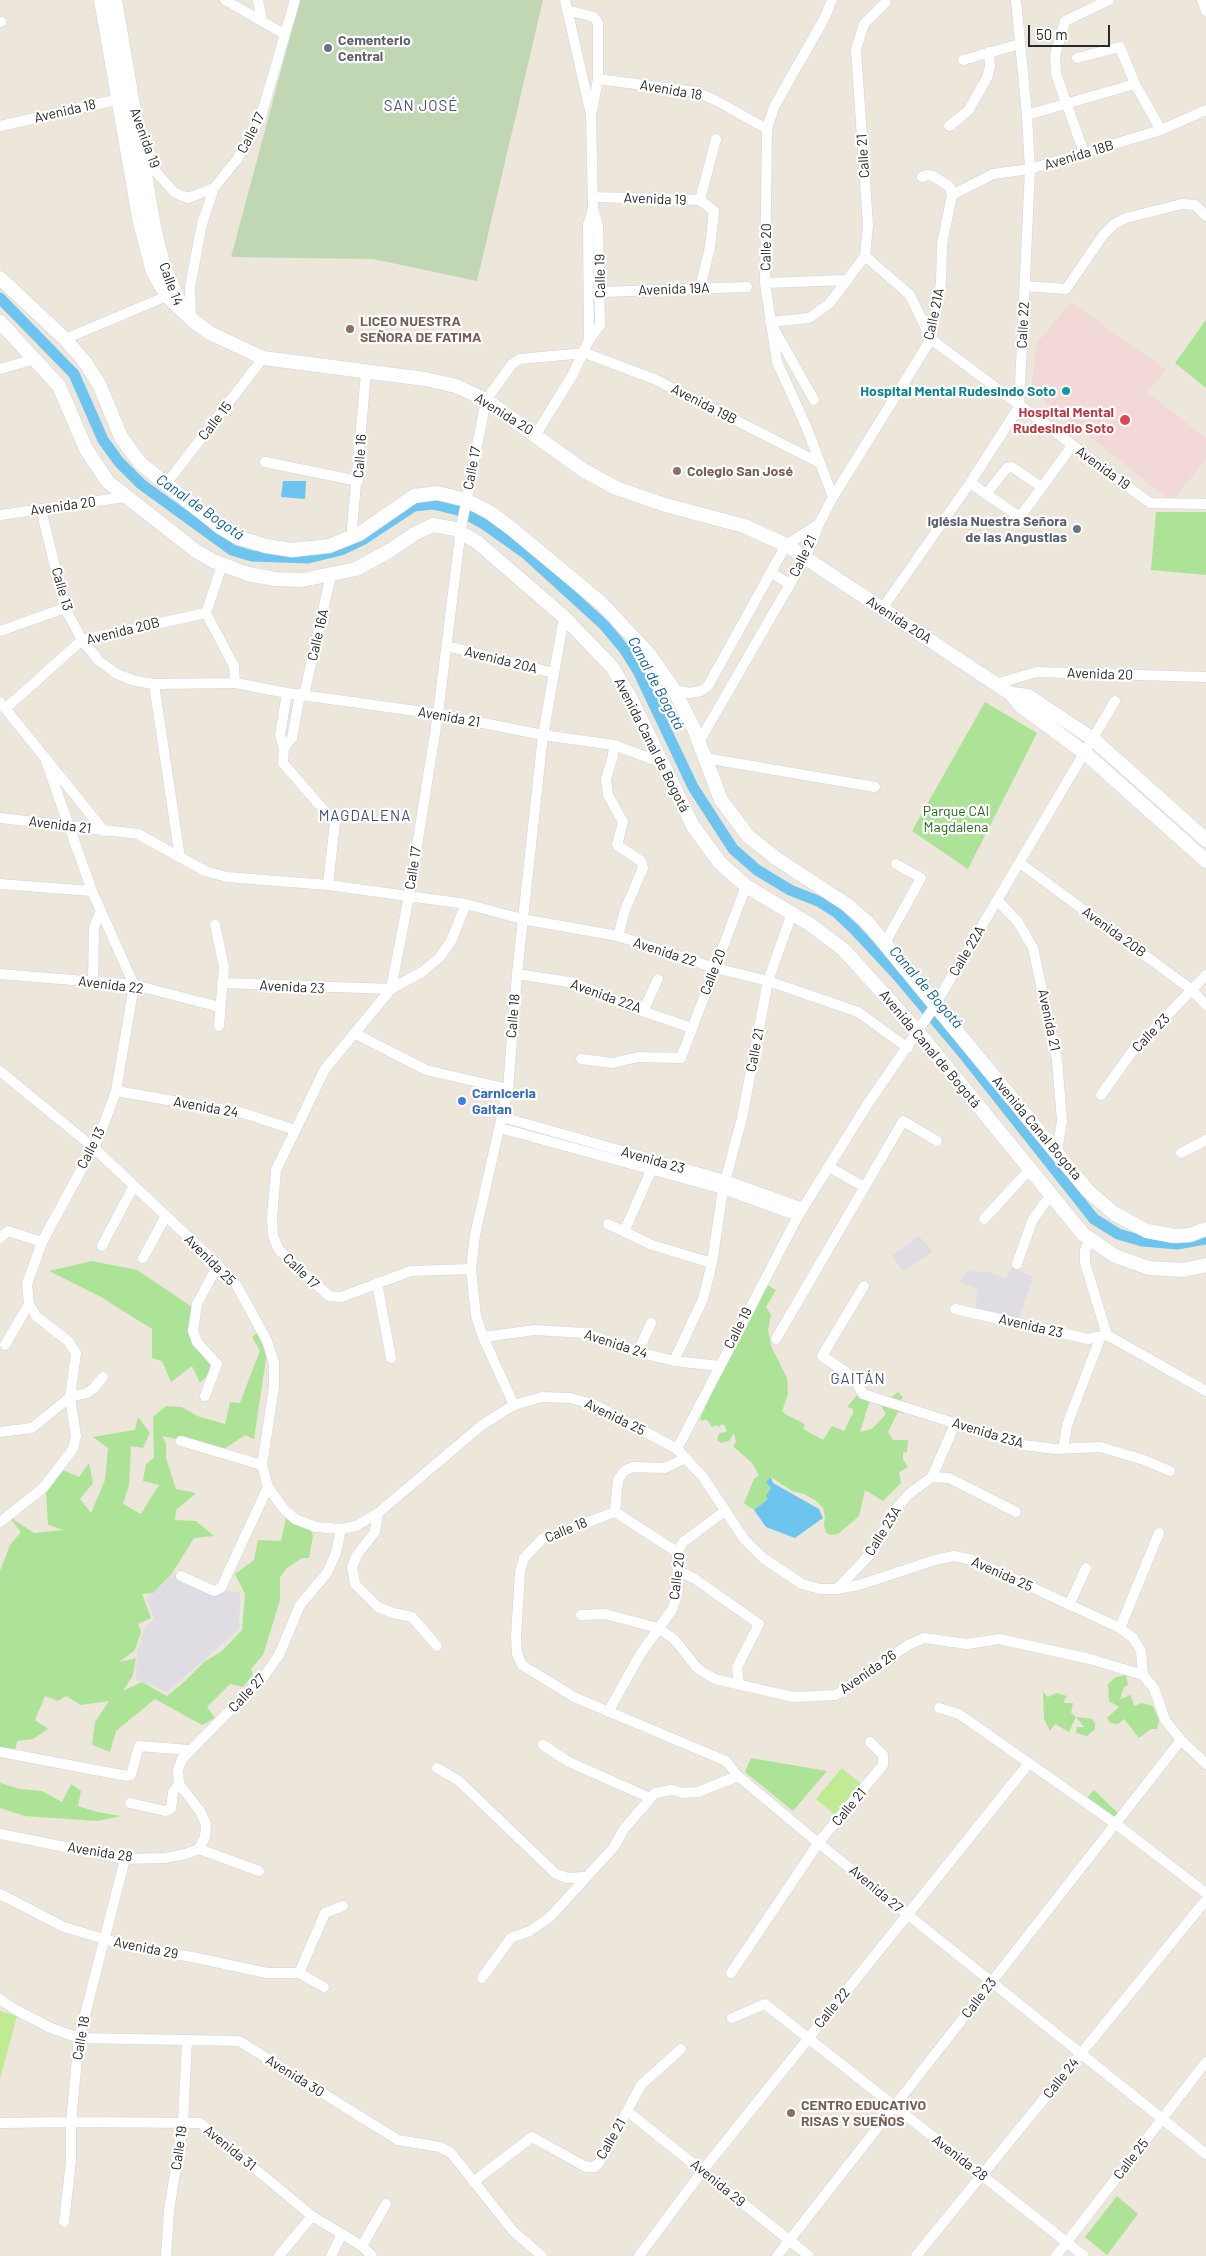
<!DOCTYPE html>
<html>
<head>
<meta charset="utf-8">
<style>
	body { margin:0 }
	#map { position:relative; width:1206px; height:2256px; overflow:hidden; background:#ece6db; font-family:Barlow,sans-serif }
	canvas { display:block }
	.scale { position:absolute; left:1028px; top:25px; width:82px; height:22px; box-sizing:border-box; border:2px solid #292929; border-top:0; padding-left:6px; font-size:15px; line-height:18px; white-space:nowrap; color:#292929; -webkit-text-stroke:4px #fff; paint-order:stroke }
</style>
</head>
<body>
<div id="map">
<canvas width="1206" height="2256"></canvas>
<div class="scale">50 m</div>
</div>
<script>
const ctx = document.querySelector('canvas').getContext('2d');
ctx.lineJoin = 'round';
function fill(path, color) {
  ctx.fillStyle = color;
  ctx.fill(path, 'evenodd');
}
function poly(rows) {
  const path = new Path2D();
  for (const r of rows) {
    path.moveTo(r[0], r[1]);
    for (let i = 2; i < r.length; i += 2) path.lineTo(r[i], r[i + 1]);
  }
  return path;
}
function stroke(path, color, width, dash) {
  ctx.strokeStyle = color;
  ctx.lineWidth = width;
  ctx.lineCap = dash ? 'butt' : 'round';
  ctx.setLineDash(dash || []);
  ctx.stroke(path);
}
function write(font, color, halo, rows, align = 'center') {
  ctx.font = font + ' Barlow,sans-serif';
  ctx.lineWidth = 4.5;
  ctx.setLineDash([]);
  ctx.textBaseline = 'middle';
  ctx.strokeStyle = halo;
  ctx.fillStyle = color;
  for (const [text, x, y, turn = 0] of rows) {
    ctx.save();
    ctx.translate(x, y);
    ctx.rotate((+turn || 0) * Math.PI / 180);
    ctx.textAlign = isNaN(turn) ? turn : align;
    if (halo) ctx.strokeText(text, 0, 0);
    ctx.fillText(text, 0, 0);
    ctx.restore();
  }
}
fill(poly([
	[919,1236,933,1252,903,1271,892,1256],
	[1012,1268,1033,1277,1019,1319,976,1308,977,1289,960,1282,966,1271,988,1272,1006,1278],
	[177,1572,221,1590,240,1593,239,1629,167,1692,136,1679,137,1654,145,1627,154,1619,147,1598]
]), '#dfdce4');
fill(poly([
	[1071,302,1166,370,1147,392,1206,438,1206,459,1172,502,1031,390,1037,343]
]), '#f3d8d8');
fill(poly([
	[1206,320,1206,388,1175,363],
	[1156,512,1206,512,1206,575,1151,570],
	[985,702,1037,733,968,869,912,831],
	[92,1261,137,1270,195,1309,190,1338,215,1367,200,1383,192,1366,171,1382,162,1361,152,1358,152,1329,101,1297,49,1271],
	[766,1284,776,1290,766,1307,771,1315,768,1330,771,1346,787,1378,788,1394,782,1411,785,1414,803,1423,805,1425,803,1429,823,1440,832,1426,844,1431,853,1413,853,1409,847,1407,859,1393,868,1397,869,1403,860,1432,872,1429,886,1414,881,1406,898,1392,903,1397,899,1404,914,1414,898,1412,888,1432,893,1440,908,1440,907,1452,903,1453,903,1459,908,1467,899,1472,901,1483,883,1501,865,1490,859,1516,838,1534,831,1535,826,1533,824,1525,825,1517,823,1508,815,1500,804,1494,792,1491,771,1477,767,1482,771,1488,768,1499,754,1510,744,1503,754,1479,759,1475,752,1463,733,1446,736,1442,734,1433,729,1441,721,1443,717,1440,719,1433,727,1432,725,1426,722,1424,719,1427,717,1425,712,1427,706,1419,702,1421,700,1419,710,1397,707,1395],
	[257,1333,267,1352,254,1439,245,1435,224,1449,162,1436,166,1443,166,1458,176,1489,196,1493,176,1510,175,1520,196,1521,214,1536,194,1538,171,1575,153,1593,142,1594,151,1618,138,1624,141,1632,135,1650,119,1662,136,1658,133,1675,123,1691,142,1682,167,1696,184,1682,204,1662,222,1651,242,1630,245,1594,235,1574,254,1560,258,1540,281,1541,286,1517,306,1523,313,1535,309,1558,302,1558,287,1568,280,1577,280,1600,263,1655,251,1669,253,1675,243,1687,230,1684,207,1707,215,1718,202,1725,155,1699,116,1731,110,1752,92,1745,95,1722,109,1701,81,1705,66,1696,58,1701,45,1696,35,1720,48,1729,33,1739,17,1741,14,1756,0,1756,0,1571,10,1545,21,1532,8,1516,34,1533,64,1530,48,1525,46,1491,63,1470,79,1477,89,1463,93,1483,80,1499,91,1513,105,1480,108,1448,93,1437,135,1430,138,1417,150,1433,143,1448,131,1446,129,1485,123,1504,141,1514,159,1485,143,1481,146,1464,154,1458,153,1417,166,1406,182,1407,197,1416,225,1424,230,1402,240,1403,249,1379,260,1351,252,1337],
	[1126,1675,1128,1685,1124,1687,1120,1699,1131,1695,1134,1706,1141,1703,1153,1706,1159,1720,1157,1729,1151,1729,1139,1738,1124,1719,1118,1724,1110,1723,1107,1718,1119,1707,1109,1701,1108,1684,1116,1677],
	[1043,1692,1048,1697,1056,1693,1067,1696,1063,1703,1073,1703,1071,1713,1076,1717,1092,1719,1095,1723,1095,1729,1087,1736,1076,1733,1077,1727,1084,1727,1076,1717,1069,1732,1055,1724,1050,1731,1044,1719],
	[751,1758,827,1771,793,1811,745,1772],
	[0,1783,20,1789,42,1791,62,1802,71,1784,81,1791,78,1806,97,1812,121,1816,98,1821,25,1816,0,1808],
	[1094,1790,1121,1816,1116,1824,1086,1799],
	[1117,2196,1138,2214,1107,2255,1085,2237]
]), '#ace397');
fill(poly([
	[300,0,543,0,477,281,373,259,231,257]
]), '#c1d6b2');
fill(poly([
	[842,1768,861,1784,836,1816,816,1799],
	[0,2011,17,2016,0,2079]
]), '#c0eb92');
fill(poly([
	[283,481,306,481,305,499,281,497],
	[771,1477,773,1483,819,1509,823,1518,795,1538,766,1527,754,1510,768,1499,766,1496,771,1488,766,1482]
]), '#6dc5ef');
stroke(poly([
	[0,298,74,374,103,440,119,462,141,484,232,550,252,556,308,558,341,550,364,539,414,506,433,504,458,510,484,524,525,553,604,625,625,650,638,671,693,787,733,849,757,870,790,890,820,902,836,912,854,929,897,975,966,1057,1094,1219,1118,1234,1142,1241,1177,1244,1206,1239]
]), '#6dc5ef', 11);
const minor = poly([
	[225,0,284,34],
	[258,0,262,21],
	[565,0,591,115,593,209,588,224,589,340],
	[832,0,824,19,774,107,767,129,765,283,777,362,806,426,833,497],
	[1202,0,1206,11],
	[567,10,594,17,598,23,598,79,592,111],
	[0,22,1,22],
	[1077,58,1120,47,1135,84,1161,130],
	[963,60,1020,44],
	[598,79,696,92,715,100,767,129],
	[1027,115,1135,84],
	[0,126,124,98],
	[949,126,968,111,987,78,990,67,989,52],
	[143,132,156,172,175,193,188,198,214,188],
	[1084,153,1056,74,1055,55,1065,21,1109,0],
	[952,195,993,174,1030,169,1161,130,1206,110],
	[593,197,700,200,714,211,710,247,700,288],
	[700,200,716,139],
	[865,256,910,295,931,339,1150,503,1206,504],
	[765,283,847,280],
	[1025,286,1066,289,1104,234,1114,224,1126,218,1182,204,1195,205,1206,216],
	[601,292,747,287],
	[191,319,190,287,202,224,214,188,238,158,261,116,295,0],
	[65,339,167,296],
	[0,369,35,359],
	[814,400,770,322,809,318,829,304,865,256,868,226,856,49,864,24,886,2],
	[536,434,572,376,589,340,600,325,598,225,593,209],
	[265,462,358,481],
	[970,483,1020,517,1072,446],
	[166,484,263,358],
	[987,493,1007,468,1012,467,1041,487],
	[41,509,65,608,82,640,99,661,117,674,135,681,154,684,235,683,287,693,438,714,543,735,614,745,660,762],
	[0,515,125,497],
	[351,539,366,373],
	[771,573,790,584],
	[882,609,970,483,1019,407,1030,169,1027,115,1016,0],
	[206,613,234,666,235,683],
	[206,613,222,565],
	[0,631,65,608],
	[447,646,554,673],
	[154,684,180,858],
	[996,684,1036,672,1206,677],
	[674,690,690,693,701,691,708,686,786,545,819,524],
	[287,693,280,735,284,748,283,763,335,823,328,885],
	[304,695,331,575],
	[0,702,104,831],
	[5,709,82,640,206,613],
	[699,742,805,558,819,524,833,497,931,339,941,283,942,244,952,195,950,187,933,176,927,175,922,177],
	[614,745,613,756,606,779,608,795,623,822,617,845,641,861,643,868,625,910,618,936],
	[284,748,292,738,300,694],
	[705,758,875,787],
	[0,818,138,834,205,871,227,877,328,885,466,904,522,919,618,936,715,968,768,981,858,1012,908,1048],
	[1020,863,1192,990,1206,1005],
	[0,884,92,891],
	[997,900,1018,922,1033,948,1057,1060,1062,1121,1057,1151],
	[215,925,224,967,219,1026],
	[885,943,921,878,896,864],
	[0,974,134,985,220,1007],
	[517,974,575,983,630,1007,692,1028],
	[93,982,94,927,101,911],
	[222,983,391,989,422,972,439,958,451,941,466,904],
	[644,1009,658,979],
	[354,1033,426,1070,508,1089],
	[581,1059,612,1063,638,1057,681,1058,746,886],
	[0,1071,94,1148,218,1265,237,1286,267,1341,274,1363,274,1387,262,1465,268,1487,283,1508,295,1519,316,1527,341,1529,356,1526,378,1513,482,1425,514,1405,542,1397,570,1398,593,1404,677,1449,703,1477,744,1539,763,1558,802,1584,820,1589,837,1589,859,1585,935,1560,954,1556,973,1560,1120,1628,1133,1638,1141,1651,1143,1675,1154,1688,1165,1720,1181,1740,1206,1764],
	[116,1091,243,1113,295,1130],
	[1101,1095,1131,1053,1206,975],
	[502,1117,725,1180,803,1208],
	[500,1128,723,1189,798,1216],
	[1181,1153,1206,1140],
	[829,1167,864,1187],
	[984,1219,1029,1170],
	[608,1224,652,1245,712,1263],
	[624,1232,654,1164],
	[0,1238,8,1231,42,1242],
	[1090,1240,1085,1250,1085,1263,1107,1335],
	[102,1246,133,1187],
	[143,1258,166,1216],
	[1017,1264,1032,1221,1050,1196],
	[471,1269,411,1271,341,1297,329,1296,279,1250,273,1236,272,1218,276,1170,325,1069,391,989,409,896,438,714,461,528,486,400,512,364,520,359,585,353,654,379,820,463],
	[377,1283,391,1358],
	[864,1286,822,1356,853,1377,863,1394,1023,1445,1055,1449,1100,1447,1144,1460,1170,1471],
	[955,1309,1088,1339,1107,1335,1206,1391],
	[483,1337,535,1330,585,1333,638,1352,674,1361,719,1366],
	[776,1339,903,1121,937,1141],
	[5,1345,29,1304],
	[638,1352,651,1323],
	[674,1361,703,1299,712,1263,723,1189,742,1118,768,981,792,913],
	[205,1396,217,1364,197,1342,193,1331,197,1304,218,1265],
	[514,1405,483,1337,476,1316,471,1269,475,1235,508,1089,517,974,543,735,564,617],
	[0,1432,32,1428,70,1397,87,1393,94,1388,103,1377],
	[181,1441,262,1465],
	[677,1449,798,1216,867,1105,932,1010,1115,701],
	[1063,1449,1067,1425,1101,1336],
	[686,1458,665,1468,633,1467,624,1471,618,1480,615,1512,542,1539,524,1558,520,1572,516,1637,517,1654,522,1665,574,1697,726,1761,738,1776,811,1837,1206,2154],
	[932,1477,949,1478,1016,1512],
	[615,1512,677,1552],
	[378,1513,375,1532,357,1555,352,1567,355,1584,378,1607,393,1613,412,1617,437,1646],
	[0,1522,43,1488,73,1449,76,1436,70,1397,76,1353,68,1341,36,1316,29,1304,27,1284,42,1242,99,1137,116,1091,134,985,92,891,46,761],
	[679,1571,695,1579,759,1624,737,1667,739,1685],
	[181,1576,214,1591,221,1588,268,1487],
	[837,1589,874,1550,894,1511,909,1494,932,1477,956,1422],
	[1069,1605,1086,1568],
	[581,1615,605,1614,658,1628,674,1639,698,1669,715,1679,794,1697,836,1695,908,1645,924,1638,967,1644,999,1639,1090,1659,1143,1675],
	[1120,1628,1159,1533],
	[939,1708,959,1714,1116,1824,1206,1893],
	[608,1712,641,1653,672,1610,678,1591,677,1552,683,1542,725,1511],
	[543,1745,569,1762,650,1798],
	[0,1752,127,1776,131,1775,139,1746,189,1750],
	[437,1768,459,1781,556,1874,568,1878,584,1877],
	[130,1803,165,1811,171,1809,173,1792,179,1784],
	[0,1834,125,1859,165,1858,186,1854,199,1849],
	[199,1849,205,1837,206,1824,200,1811,179,1784,178,1770,182,1759,265,1675,279,1655,300,1605,327,1573,336,1553,341,1529],
	[199,1849,259,1871],
	[0,1894,64,1927,131,1947,192,1957,267,1973,299,1973],
	[299,1973,325,1913,343,1906],
	[299,1973,324,1987],
	[731,1973,819,1842,883,1765,883,1755,870,1742],
	[482,1978,511,1938,530,1931,550,1917,614,1847,624,1829,655,1793,672,1790,683,1793,698,1792,738,1776],
	[0,1999,16,2010,51,2028,79,2038,239,2041,398,2140,440,2147,451,2153,514,2232,542,2256],
	[732,2018,765,2004,1084,2256],
	[627,2111,809,2256],
	[0,2123,71,2122,200,2123,312,2216,362,2246,372,2256],
	[473,2182,532,2137,586,2167,594,2167,599,2163,641,2085,681,2049],
	[64,2222,71,2161,71,2122,79,2038,125,1859],
	[362,2246,386,2204],
	[166,2256,169,2211,183,2122,187,2040],
	[279,2256,312,2216],
	[331,2256,342,2234],
	[639,2256,703,2170,1029,1763],
	[777,2256,1181,1740],
	[916,2256,1206,1900],
	[1056,2256,1206,2062]
]);
const secondary = poly([
	[101,0,140,223,153,272,167,296,191,319,210,333,263,358,425,379,456,386,486,400,583,470,616,488,662,504,744,526,786,545,1011,694,1021,706,1085,753,1206,861],
	[115,0,154,227,163,264,179,301],
	[0,278,65,339,85,362,99,384,121,437,140,463,220,527,237,537,266,546,292,550,329,546,359,534,414,496,437,493,466,500,489,512,512,529,601,603,649,654,674,690,694,729,721,800,748,836,777,859,846,904,866,921,1088,1191,1115,1214,1147,1231,1174,1236,1190,1235,1206,1229],
	[0,322,59,386,86,449,108,482,196,551,213,561,248,574,275,579,302,580,356,569,389,551,414,534,433,525,455,529,477,542,564,617,612,667,631,699,693,826,720,863,746,886,811,925,844,950,918,1032,1083,1234,1115,1256,1149,1268,1184,1270,1206,1265],
	[1011,694,1028,696,1093,739,1206,840]
]);
stroke(minor, '#d0d3e3', 11);
stroke(secondary, '#d0d3e3', 15);
stroke(minor, '#fff', 10);
stroke(secondary, '#fff', 14);
for (const [x, y, r, color] of [
	[328,48,5,"#6b7280"],
	[350,329,5,"#8d6e63"],
	[1066,391,5,"#0f9aa8"],
	[1125,420,6,"#e0444e"],
	[677,471,5,"#8d6e63"],
	[1077,529,5,"#6b7280"],
	[462,1101,5,"#3f7fe0"],
	[791,2113,5,"#8d6e63"]
]) {
  const dot = new Path2D();
  dot.arc(x, y, r, 0, 2 * Math.PI);
  ctx.fillStyle = color;
  ctx.fill(dot);
  stroke(dot, '#fff', 2);
}
write('bold 14px', '#5b616d', '#fff', [
	["Cementerio",338,40],
	["Central",338,56],
	["Iglésia Nuestra Señora",1067,521,"right"],
	["de las Angustias",1067,537,"right"]
], 'left');
write('14px', '#292929', '#fff', [
	["Avenida 18",671,90,10],
	["Avenida 18",65,111,-13],
	["Calle 17",251,133,-63],
	["Avenida 19",145,138,70],
	["Avenida 18B",1079,155,-17],
	["Calle 21",863,156,-94],
	["Avenida 19",655,199,2],
	["Calle 20",766,247,-89],
	["Calle 19",600,276,-91],
	["Calle 14",171,284,70],
	["Avenida 19A",674,289,-2],
	["Calle 21A",934,314,-78],
	["Calle 22",1023,325,-87],
	["Avenida 19B",704,404,27],
	["Avenida 20",504,414,32],
	["Calle 15",215,421,-52],
	["Calle 16",360,456,-86],
	["Calle 17",472,468,-79],
	["Avenida 19",1103,468,36],
	["Avenida 20",63,506,-8],
	["Calle 21",803,556,-64],
	["Calle 13",62,589,74],
	["Avenida 20A",899,620,33],
	["Avenida 20B",123,631,-14],
	["Calle 16A",318,635,-77],
	["Avenida 20A",501,660,14],
	["Avenida 20",1100,674,2],
	["Avenida 21",449,717,10],
	["Avenida Canal de Bogotá",652,745,63],
	["Avenida 21",60,825,7],
	["Calle 17",413,868,-81],
	["Avenida 20B",1114,932,36],
	["Calle 22A",967,951,-59],
	["Avenida 22",665,952,18],
	["Calle 20",713,972,-69],
	["Avenida 22",111,985,7],
	["Avenida 23",292,987,3],
	["Avenida 22A",606,996,20],
	["Calle 18",513,1016,-85],
	["Avenida 21",1049,1020,78],
	["Calle 23",1151,1033,-46],
	["Avenida Canal de Bogotá",930,1049,50],
	["Calle 21",755,1050,-79],
	["Avenida 24",206,1107,10],
	["Avenida Canal Bogota",1037,1128,50],
	["Calle 13",91,1148,-63],
	["Avenida 23",653,1160,16],
	["Avenida 25",210,1260,45],
	["Calle 17",301,1271,44],
	["Avenida 23",1031,1326,13],
	["Calle 19",738,1328,-63],
	["Avenida 24",616,1344,18],
	["Avenida 25",615,1417,26],
	["Avenida 23A",988,1433,17],
	["Calle 18",566,1530,-22],
	["Calle 23A",883,1531,-58],
	["Avenida 25",1002,1574,24],
	["Calle 20",677,1576,-83],
	["Avenida 26",868,1672,-35],
	["Calle 27",247,1693,-47],
	["Calle 21",849,1807,-50],
	["Avenida 28",100,1852,9],
	["Avenida 27",876,1889,40],
	["Avenida 29",146,1948,11],
	["Calle 23",979,1998,-52],
	["Calle 22",832,2008,-51],
	["Calle 18",81,2038,-80],
	["Avenida 30",295,2076,32],
	["Calle 24",1061,2078,-51],
	["Calle 21",611,2139,-60],
	["Calle 19",179,2148,-82],
	["Avenida 31",230,2148,39],
	["Avenida 28",960,2158,38],
	["Calle 25",1131,2159,-52],
	["Avenida 29",718,2183,39]
]);
write('bold 14px', '#785e54', '#fff', [
	["LICEO NUESTRA",360,321],
	["SEÑORA DE FATIMA",360,337],
	["Colegio San José",687,471],
	["CENTRO EDUCATIVO",801,2105],
	["RISAS Y SUEÑOS",801,2121]
], 'left');
write('bold 14px', '#0d838f', '#fff', [
	["Hospital Mental Rudesindo Soto",1056,391]
], 'right');
write('bold 14px', '#be3a42', '#fff', [
	["Hospital Mental",1114,412],
	["Rudesindio Soto",1114,428]
], 'right');
write('14px', '#256719', '#fff', [
	["Parque CAI",956,811],
	["Magdalena",956,827]
]);
write('bold 14px', '#366cbe', '#fff', [
	["Carniceria",472,1093],
	["Gaitan",472,1109]
], 'left');
ctx.letterSpacing = '1px';
write('15px', '#4a4f7a', '#fff', [
	["SAN JOSÉ",421,106],
	["MAGDALENA",365,816],
	["GAITÁN",858,1379]
]);
ctx.letterSpacing = '0px';
write('italic 15px', '#0c619b', '#fff', [
	["Canal de Bogotá",200,507,35],
	["Canal de Bogotá",656,683,62],
	["Canal de Bogotá",926,987,49]
]);
</script>
</body>
</html>
